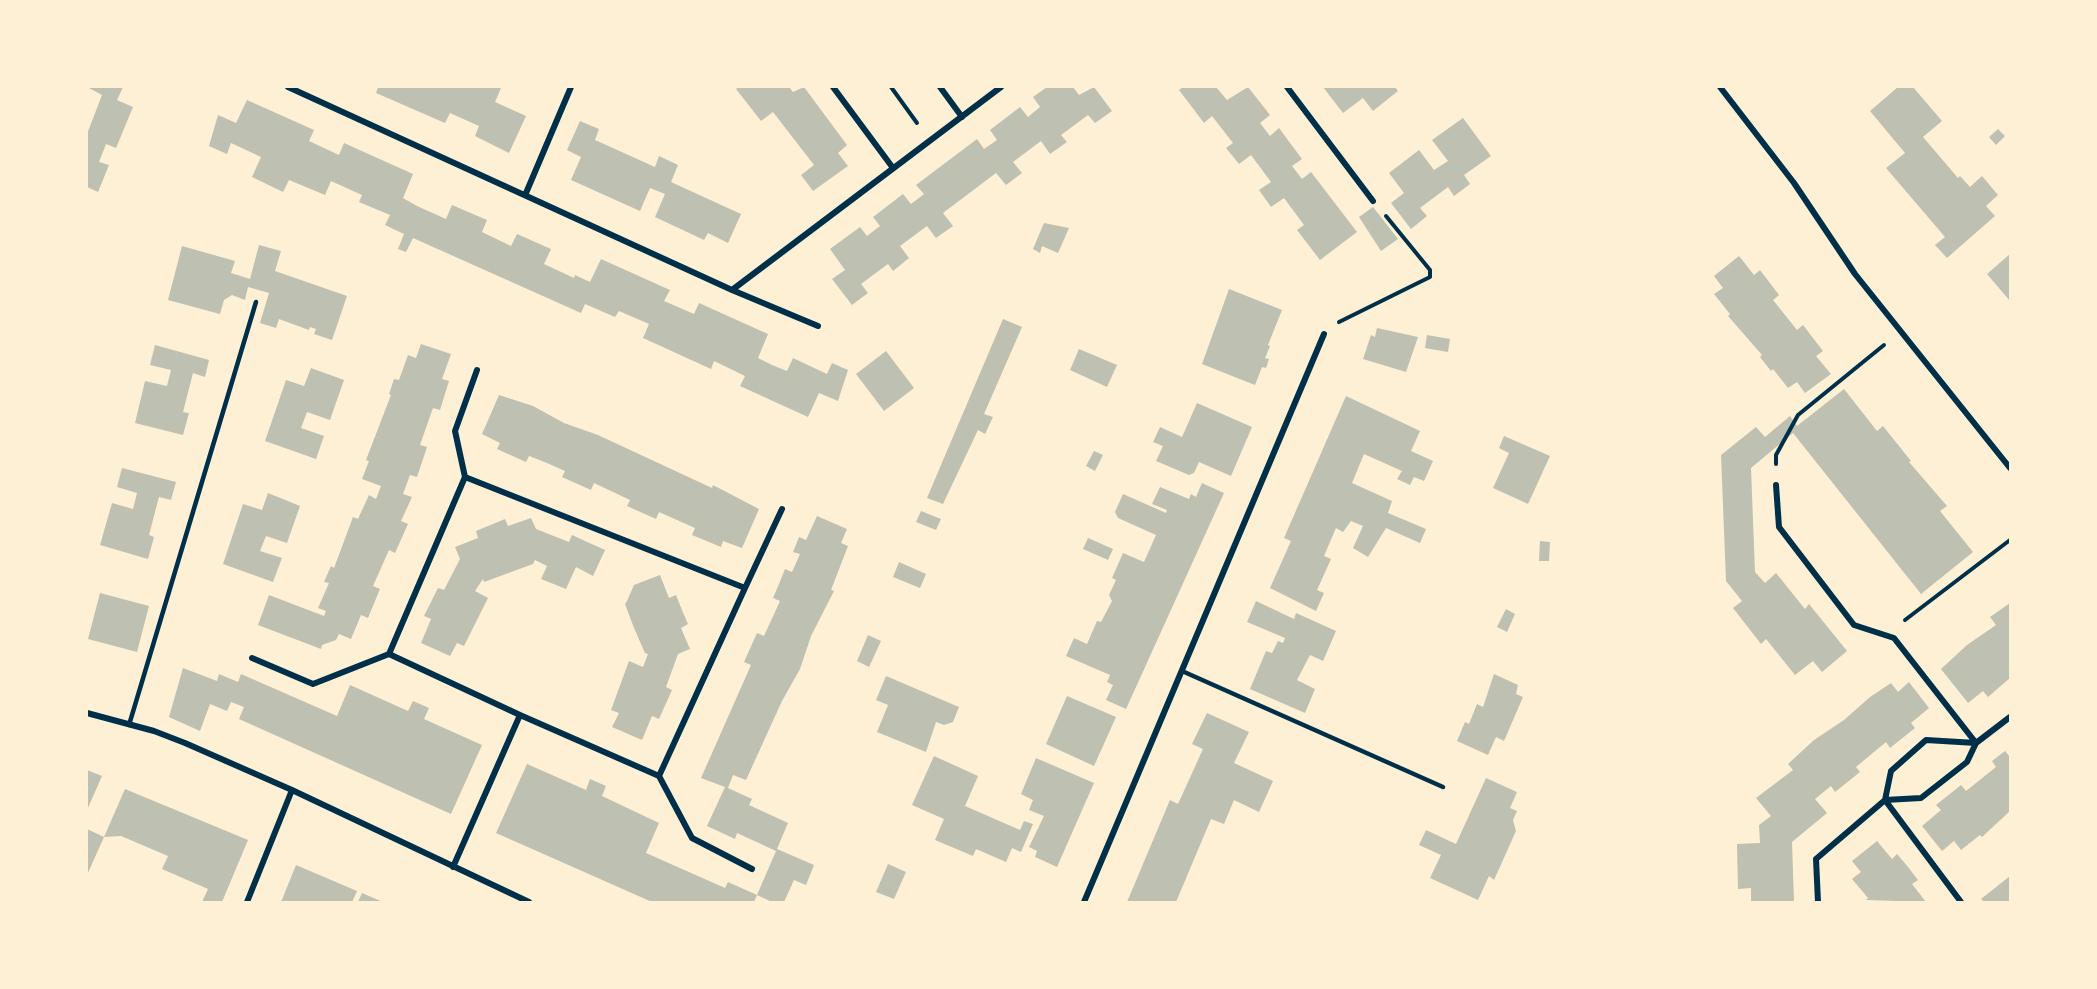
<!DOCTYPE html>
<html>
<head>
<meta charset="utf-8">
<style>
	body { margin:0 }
	#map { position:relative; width:2097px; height:989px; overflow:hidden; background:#fdf0d5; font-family:"Noto Sans",sans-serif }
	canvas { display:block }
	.frame { position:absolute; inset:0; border:88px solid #fdf0d5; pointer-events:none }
</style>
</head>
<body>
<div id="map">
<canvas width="2097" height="989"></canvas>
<div class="frame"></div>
</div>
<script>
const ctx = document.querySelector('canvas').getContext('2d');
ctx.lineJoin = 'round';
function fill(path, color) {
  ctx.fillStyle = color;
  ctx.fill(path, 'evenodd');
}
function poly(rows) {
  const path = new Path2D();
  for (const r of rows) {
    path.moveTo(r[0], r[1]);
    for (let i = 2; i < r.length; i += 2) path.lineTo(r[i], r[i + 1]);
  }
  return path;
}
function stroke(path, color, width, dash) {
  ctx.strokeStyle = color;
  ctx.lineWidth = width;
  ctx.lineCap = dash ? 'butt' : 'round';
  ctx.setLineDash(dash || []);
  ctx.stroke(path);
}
fill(poly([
	[87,87,123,87,117,100,133,107,116,148,106,144,99,162,109,165,98,192,87,187,87,134,102,95],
	[378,87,498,87,501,88,495,102,526,116,509,153,475,136,479,126,450,113,445,123,376,93],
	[739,87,789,87,793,92,804,87,847,145,838,153,848,166,813,191,801,175,814,165,773,112,761,121,736,89],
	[1047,87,1073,87,1079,95,1094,87,1112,111,1095,123,1088,115,1061,135,1067,142,1050,154,1041,141,1013,162,1022,173,1006,185,996,173,943,213,953,226,936,238,927,226,900,246,909,258,893,271,888,264,861,284,868,293,852,305,832,279,845,270,830,249,860,227,867,236,880,226,873,217,903,194,911,204,924,194,916,185,977,139,984,149,997,140,990,130,1020,107,1028,117,1040,107,1033,97],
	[1183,87,1216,87,1227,100,1248,87,1270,115,1260,123,1270,136,1279,128,1302,159,1292,166,1302,179,1311,172,1357,232,1320,260,1297,230,1304,225,1284,198,1271,207,1259,190,1271,182,1251,155,1239,164,1226,148,1233,143,1212,116,1204,123,1179,90],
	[1323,87,1395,87,1398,91,1373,111,1363,98,1343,113],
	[1898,87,1913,87,1942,121,1923,137,1958,178,1960,176,1970,187,1982,176,1998,195,1986,206,1995,216,1947,258,1935,245,1945,237,1886,168,1905,153,1870,111],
	[247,100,314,130,309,141,339,155,344,143,413,174,403,198,417,206,446,219,452,205,487,220,482,232,511,246,517,234,551,249,544,264,574,278,575,275,590,282,601,259,670,290,664,301,694,314,699,303,768,334,758,358,772,365,787,371,793,358,827,374,832,363,848,370,838,401,819,393,808,417,740,386,745,376,714,361,711,369,643,338,649,324,619,311,615,317,585,304,581,313,413,238,406,252,398,249,404,234,385,225,390,215,359,202,362,195,331,181,325,195,289,180,283,192,252,177,261,157,231,143,227,154,209,146,218,115,236,123],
	[1463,118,1491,156,1464,175,1470,184,1454,196,1448,187,1420,208,1427,216,1411,229,1391,203,1404,193,1389,173,1419,150,1434,170,1448,161,1432,140],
	[580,121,599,129,595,140,624,153,655,167,659,156,678,165,671,182,741,214,728,243,708,233,704,240,655,217,665,194,650,188,640,211,571,180,581,157,567,150],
	[1998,129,2005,136,1996,145,1989,137],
	[1373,207,1398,239,1381,251,1359,217],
	[1044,223,1069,228,1058,253,1042,246,1040,253,1033,249],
	[259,245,281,251,275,271,347,296,332,340,314,334,316,329,310,327,309,330,279,319,276,328,260,323,269,293,248,287,245,300,232,295,224,300,220,314,168,300,182,246,235,261,231,273,250,279],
	[2010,254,2010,301,1987,274],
	[1739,256,1754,275,1760,270,1779,295,1773,300,1797,330,1803,325,1823,351,1816,356,1831,374,1805,393,1797,382,1788,388,1773,369,1771,371,1760,357,1762,355,1728,316,1730,314,1714,294,1723,288,1714,276],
	[1229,289,1282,310,1268,345,1270,346,1265,358,1269,359,1266,368,1262,367,1255,385,1202,364],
	[1003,319,1022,327,984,414,993,417,985,434,978,430,943,504,927,498],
	[1377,328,1418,337,1406,372,1363,359,1371,335,1375,337],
	[1427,335,1450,339,1448,352,1425,348],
	[421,344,451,354,442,379,449,381,440,410,433,408,420,445,427,447,417,477,410,475,403,494,412,497,401,521,408,524,395,553,389,550,373,586,380,589,368,618,361,615,351,639,339,634,336,640,322,645,321,649,258,625,269,595,324,616,326,611,318,608,329,583,324,582,331,566,334,568,353,517,358,519,369,495,376,499,381,486,362,479,369,461,366,460,391,395,389,394,394,379,399,380,408,355,416,358],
	[155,345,209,360,205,377,193,373,183,412,189,413,183,435,135,423,145,381,167,386,171,370,150,365],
	[1079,349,1117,365,1107,387,1070,370],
	[886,351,914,388,884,411,856,374],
	[311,368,344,380,330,420,307,412,301,428,324,436,316,459,265,441,286,380,304,386],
	[1844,389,1877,431,1883,426,1911,461,1909,462,1947,506,1940,511,1973,552,1921,594,1793,433,1751,468,1755,572,1765,583,1776,573,1805,609,1809,604,1847,651,1822,672,1813,661,1795,675,1766,639,1761,644,1733,608,1742,601,1726,581,1721,455,1756,427,1765,437,1790,416,1797,426],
	[499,395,533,406,564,423,598,435,712,488,713,485,759,509,742,548,723,541,721,547,692,535,695,528,659,512,656,519,627,506,630,500,594,483,591,490,562,477,565,471,547,463,529,456,526,462,497,449,500,443,482,434],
	[1346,396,1420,431,1411,451,1433,461,1424,481,1414,477,1410,485,1397,479,1402,471,1364,454,1352,483,1392,501,1388,513,1426,529,1420,543,1386,528,1368,557,1353,548,1363,526,1351,521,1343,532,1336,528,1324,556,1331,559,1317,590,1324,593,1316,611,1270,588,1291,541,1284,538],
	[1197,403,1252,427,1231,476,1199,462,1194,473,1189,475,1156,461,1163,446,1153,442,1160,427,1182,437],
	[1504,436,1550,456,1528,504,1493,488,1509,453,1499,448],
	[1094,451,1103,455,1095,471,1086,466],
	[122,468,176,482,171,500,159,497,149,535,154,537,148,559,100,545,112,503,133,509,137,493,117,487],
	[1202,483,1224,493,1126,709,1106,700,1113,685,1107,682,1110,675,1066,656,1074,638,1087,644,1097,621,1101,622,1112,601,1109,595,1116,580,1112,578,1123,553,1144,562,1156,535,1118,518,1115,512,1123,494,1166,513,1167,510,1152,504,1160,487,1189,499,1191,494,1196,497],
	[268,493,300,506,287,543,266,536,260,551,282,558,273,582,223,564,243,504,262,510],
	[921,511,941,519,936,530,916,522],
	[817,516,847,529,841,543,848,546,831,590,834,591,811,636,800,669,782,701,746,780,733,775,728,788,752,799,749,805,788,823,777,849,814,865,806,885,794,880,784,902,772,902,757,895,776,851,737,833,735,839,707,826,725,787,701,778,751,665,744,662,757,633,764,636,780,601,773,598,779,584,785,569,792,572,800,554,793,552,799,537,806,540],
	[531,518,536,529,569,542,572,535,605,550,593,576,576,567,566,589,541,579,547,566,535,560,533,564,484,582,483,579,475,591,488,598,464,646,457,643,450,656,421,643,431,619,424,616,438,588,444,590,460,559,455,547,478,538,476,531,505,519,508,526],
	[1088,538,1113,549,1108,560,1083,549],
	[1540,541,1550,542,1549,561,1539,561],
	[899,562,926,574,920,588,893,577],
	[660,575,669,598,676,595,682,610,688,624,681,628,690,649,678,654,666,687,672,690,659,719,652,716,642,740,612,727,619,713,611,710,629,661,643,667,648,654,645,653,634,628,625,604,627,601,634,585],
	[100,593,149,606,137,652,88,639],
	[1256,601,1294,619,1296,613,1336,631,1323,661,1310,655,1297,680,1315,689,1305,713,1250,689,1266,651,1272,653,1278,641,1283,643,1285,638,1247,622],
	[2010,603,2010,678,1988,697,1983,691,1968,703,1941,669,1967,645,1996,625,1990,617],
	[1506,609,1515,614,1507,632,1497,627],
	[868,635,881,641,869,667,857,661],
	[183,668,217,681,219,674,238,682,241,674,337,716,350,685,408,711,413,701,429,708,424,719,482,745,451,814,239,719,244,707,231,702,227,711,210,704,200,731,169,717],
	[1494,674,1518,685,1516,694,1523,697,1504,741,1496,737,1488,755,1457,741,1465,722,1469,724,1477,704,1483,707],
	[886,676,959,707,953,722,944,725,936,722,926,752,877,732,888,705,876,700],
	[1909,682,1929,708,1911,723,1915,728,1890,748,1886,742,1856,767,1860,772,1835,792,1831,786,1815,799,1827,813,1792,842,1794,902,1751,902,1751,888,1738,889,1737,844,1760,843,1759,825,1771,816,1756,798,1793,770,1788,764,1814,740,1844,720,1870,697,1891,683,1898,692],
	[1067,696,1116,717,1094,766,1046,744],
	[1207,713,1249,732,1234,763,1273,781,1259,812,1234,800,1224,824,1211,819,1176,902,1127,902,1170,800,1178,804,1203,749,1192,744],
	[2005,751,2010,757,2010,811,1982,837,1980,835,1961,850,1954,841,1942,851,1922,826,1941,810,1936,805,1961,785,1966,791,1996,767,1992,761],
	[934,756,978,776,965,806,1020,830,1024,821,1033,824,1021,852,1012,848,1006,862,976,849,973,856,935,840,944,819,912,805],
	[1036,758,1094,783,1057,867,1035,857,1037,851,1029,847,1044,816,1029,810,1033,800,1021,794],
	[527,764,586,790,590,779,606,786,602,796,659,823,646,853,725,888,728,882,757,895,754,902,652,902,496,833],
	[87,770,102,776,87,810],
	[1486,778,1517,792,1510,808,1517,811,1513,820,1516,831,1494,880,1489,876,1478,900,1430,878,1441,855,1419,845,1426,830,1456,844],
	[125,789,248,840,222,902,202,902,208,889,162,869,168,856,121,836,104,837],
	[87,829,104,837,87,875],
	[1877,841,1892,859,1897,854,1908,867,1918,880,1912,884,1926,902,1866,900,1868,898,1852,879,1861,872,1852,861],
	[888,864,906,872,894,899,876,892],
	[296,865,357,891,352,902,281,902],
	[2010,876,2010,902,1984,902,1981,899],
	[362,893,383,902,358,902]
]), '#bec0b2');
stroke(poly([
	[891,87,917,123],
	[1339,322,1430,277,1430,270,1386,216],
	[1776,464,1776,455,1798,415,1884,345],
	[1905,620,2010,540]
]), '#003049', 4);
stroke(poly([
	[1182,671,1443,787],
	[129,725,256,302]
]), '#003049', 4.5);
stroke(poly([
	[288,87,732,290,818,326],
	[833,87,893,168],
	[940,87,962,117],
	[1287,87,1373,201],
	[1720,87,1794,183,1855,274,2010,468],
	[526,193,571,87],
	[732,290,1001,87],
	[465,477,455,431,477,370],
	[1776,485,1779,527,1854,625,1894,638,1976,743],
	[745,588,782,509],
	[252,658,313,684,389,654],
	[87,713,154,731,185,743,292,790,529,902],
	[1976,743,1926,740,1891,771,1885,800,1921,798,1967,762,1976,743,2010,717],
	[659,776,692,838,752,869],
	[453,867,520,715,389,654,465,477,745,588,659,776,520,715],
	[247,902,292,790],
	[1084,902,1324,334],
	[1818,902,1816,859,1885,800,1961,902]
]), '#003049', 6);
</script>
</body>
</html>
